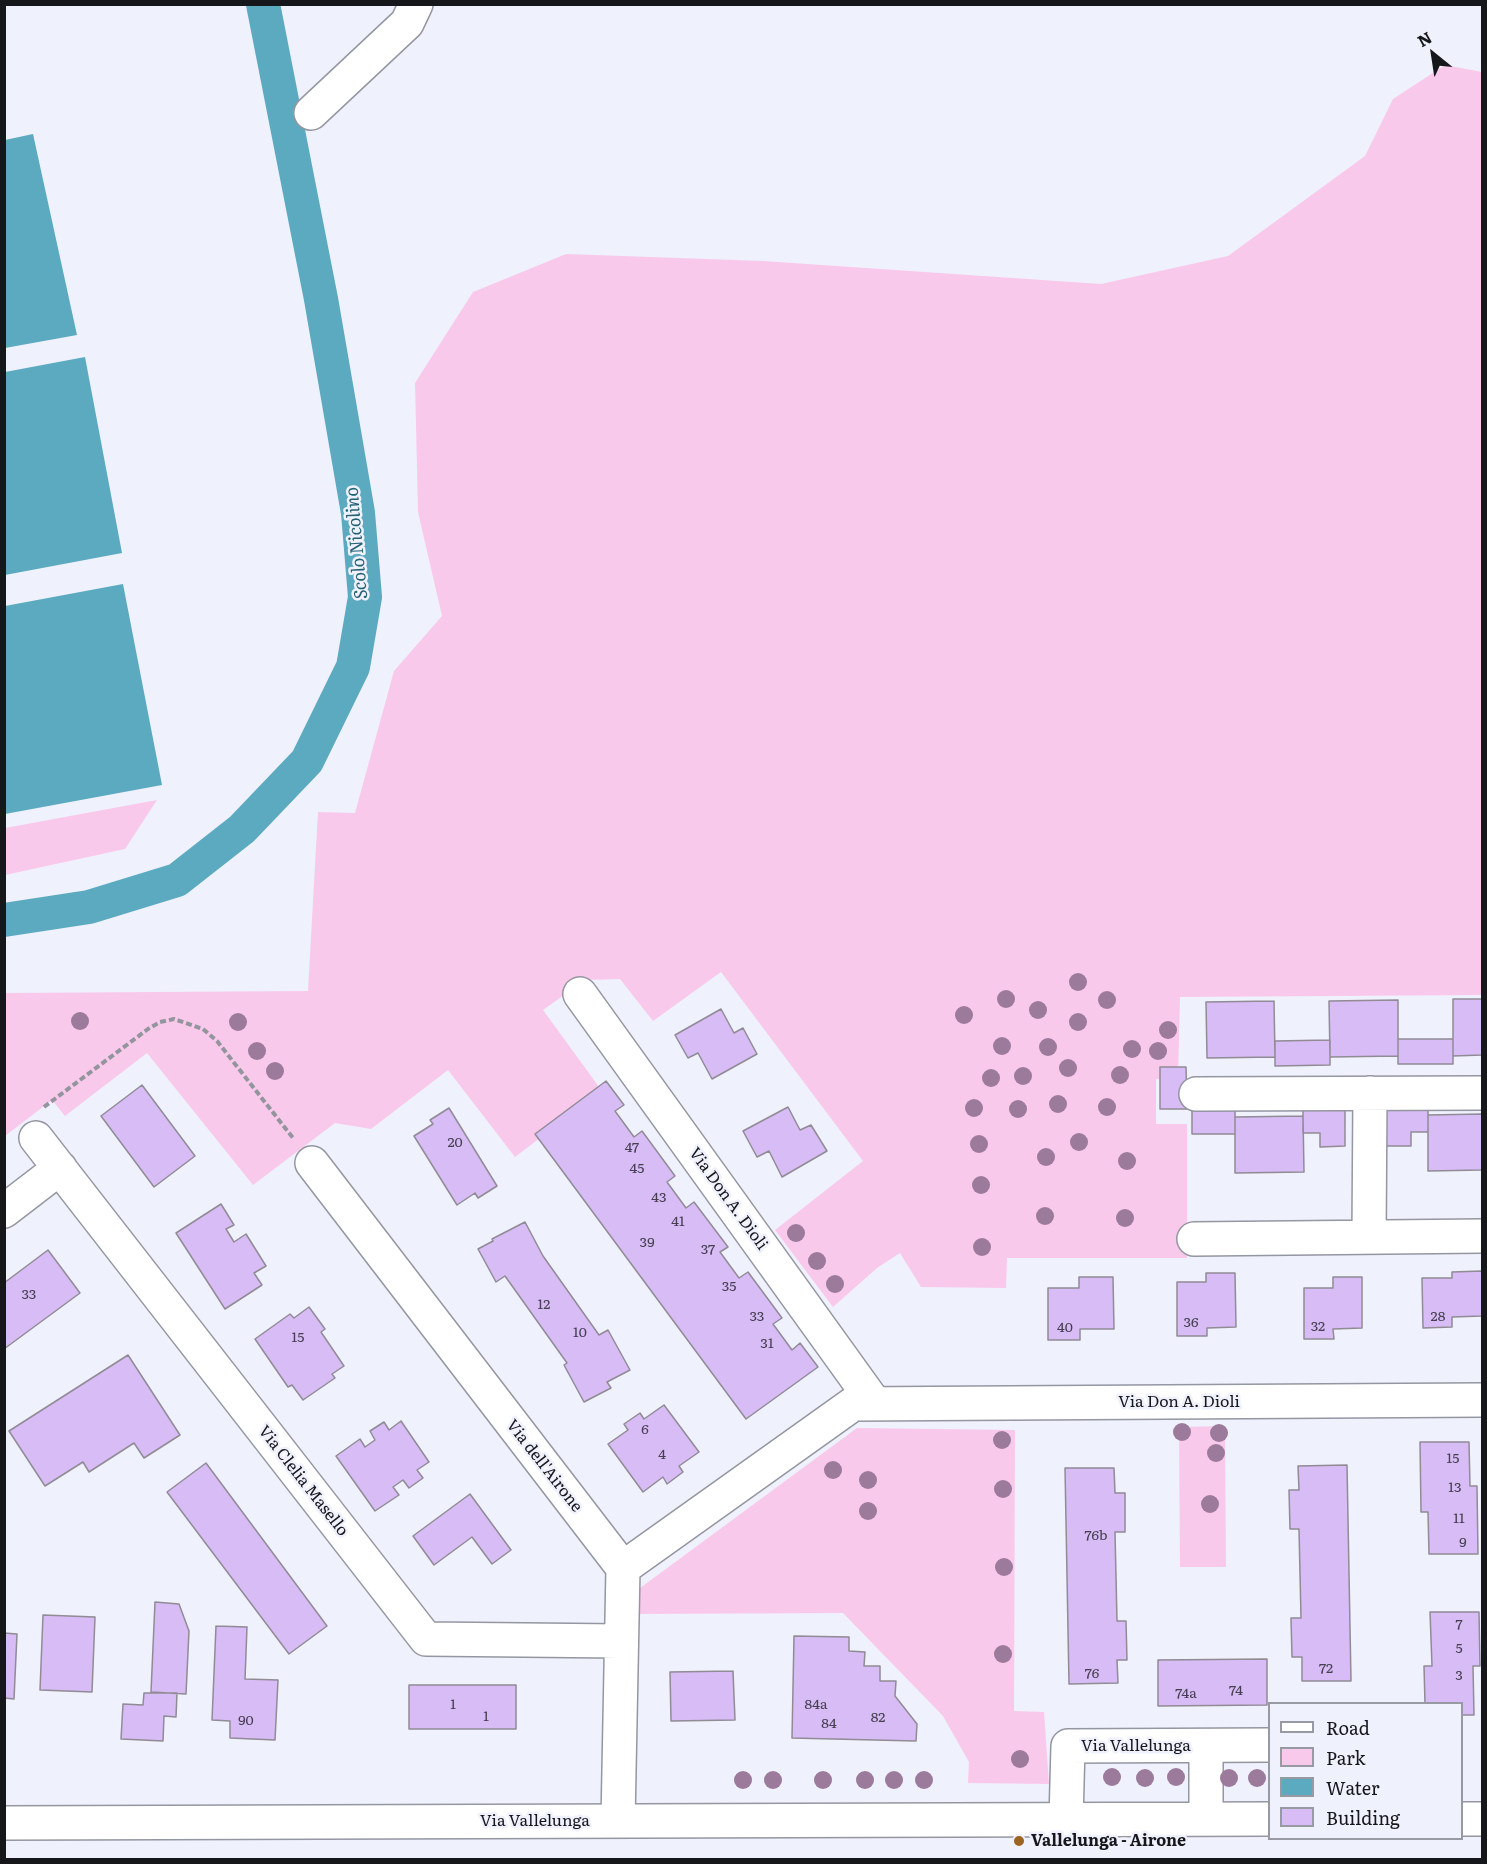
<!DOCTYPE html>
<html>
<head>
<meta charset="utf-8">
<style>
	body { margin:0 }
	#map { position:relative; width:1487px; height:1864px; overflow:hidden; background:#eff1fd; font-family:Literata,serif }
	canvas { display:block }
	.frame { position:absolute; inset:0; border:6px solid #16171b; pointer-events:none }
	.legend { position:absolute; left:1268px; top:1702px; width:195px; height:138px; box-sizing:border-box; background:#eff1fd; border:2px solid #989aa3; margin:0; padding:8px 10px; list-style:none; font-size:18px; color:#16171b }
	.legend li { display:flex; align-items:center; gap:12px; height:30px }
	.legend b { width:30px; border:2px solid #989aa3 }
	.north { position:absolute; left:1403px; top:24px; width:60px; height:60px; -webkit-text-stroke:4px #eff1fd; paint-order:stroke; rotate:330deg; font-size:16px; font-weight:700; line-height:24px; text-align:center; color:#16171b }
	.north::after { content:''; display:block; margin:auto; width:21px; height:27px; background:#16171b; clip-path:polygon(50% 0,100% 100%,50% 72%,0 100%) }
</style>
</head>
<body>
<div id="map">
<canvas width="1487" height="1864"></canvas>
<div class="frame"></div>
<ul class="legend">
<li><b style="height:8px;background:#fff"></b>Road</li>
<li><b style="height:16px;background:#f9c9ec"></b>Park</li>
<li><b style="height:16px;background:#5caac0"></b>Water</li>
<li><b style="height:16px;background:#d8bcf5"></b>Building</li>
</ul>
<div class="north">N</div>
</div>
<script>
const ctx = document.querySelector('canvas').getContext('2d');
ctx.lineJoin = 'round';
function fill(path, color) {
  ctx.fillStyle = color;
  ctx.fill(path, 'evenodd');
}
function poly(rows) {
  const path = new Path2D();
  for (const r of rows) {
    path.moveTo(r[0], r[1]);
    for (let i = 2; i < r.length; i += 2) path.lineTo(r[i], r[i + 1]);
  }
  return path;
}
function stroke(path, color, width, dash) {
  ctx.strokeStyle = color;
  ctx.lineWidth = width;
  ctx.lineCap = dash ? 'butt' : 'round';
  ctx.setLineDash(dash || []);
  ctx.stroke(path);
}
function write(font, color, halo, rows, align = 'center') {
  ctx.font = font + ' Literata,serif';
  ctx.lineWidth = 5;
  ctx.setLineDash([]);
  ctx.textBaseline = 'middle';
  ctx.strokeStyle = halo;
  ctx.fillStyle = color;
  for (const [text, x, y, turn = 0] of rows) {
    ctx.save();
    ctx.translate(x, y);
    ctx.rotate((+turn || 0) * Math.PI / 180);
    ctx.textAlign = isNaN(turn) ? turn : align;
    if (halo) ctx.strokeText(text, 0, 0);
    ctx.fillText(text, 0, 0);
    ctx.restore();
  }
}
fill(poly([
	[1445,65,1482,72,1482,995,1180,997,1178,1079,1156,1079,1156,1124,1187,1124,1187,1258,1007,1258,1006,1288,921,1287,900,1253,877,1268,833,1307,775,1230,863,1161,721,972,653,1021,620,979,585,980,543,1010,602,1091,515,1157,448,1070,371,1129,335,1123,253,1185,147,1053,65,1116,52,1100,5,1136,5,993,308,991,318,812,355,813,394,671,442,616,418,512,415,383,473,292,566,254,763,261,1101,284,1228,256,1365,156,1393,99],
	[157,800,125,849,5,875,5,828],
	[1225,1426,1226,1567,1180,1567,1179,1427],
	[857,1428,1015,1430,1014,1711,1044,1712,1049,1784,968,1783,969,1762,943,1716,843,1613,638,1614,636,1591]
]), '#f9c9ec');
fill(poly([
	[33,134,77,335,5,348,5,140],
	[85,357,122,553,5,575,5,372],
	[123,584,162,785,5,814,5,606]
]), '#5caac0');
stroke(poly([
	[4,920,89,907,177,880,242,829,307,761,353,667,365,597,358,513,321,299,263,4]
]), '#5caac0', 34);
const building = poly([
	[1453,999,1482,999,1482,1055,1453,1056,1453,999],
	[1398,1000,1398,1056,1330,1057,1329,1001,1398,1000],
	[1274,1001,1275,1057,1207,1058,1206,1002,1274,1001],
	[721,1009,734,1033,743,1028,757,1054,712,1079,698,1053,688,1058,675,1035,721,1009],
	[1398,1039,1453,1039,1453,1064,1398,1064,1398,1039],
	[1330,1040,1330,1065,1275,1066,1275,1041,1330,1040],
	[1160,1067,1186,1067,1187,1109,1160,1109,1160,1067],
	[606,1081,624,1105,615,1111,634,1137,642,1131,675,1176,667,1182,686,1208,694,1202,728,1247,720,1252,739,1278,748,1272,782,1318,773,1324,792,1350,800,1343,818,1367,746,1419,535,1134,606,1081],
	[142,1085,195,1156,154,1187,101,1116,142,1085],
	[788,1107,800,1130,811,1125,827,1151,782,1177,769,1151,757,1157,743,1131,788,1107],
	[1345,1107,1345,1146,1320,1147,1320,1133,1303,1133,1303,1108,1345,1107],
	[1386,1107,1428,1107,1428,1132,1411,1132,1411,1146,1386,1146,1386,1107],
	[449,1108,497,1186,478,1198,475,1193,457,1205,414,1136,433,1124,430,1120,449,1108],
	[1192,1109,1235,1109,1235,1134,1192,1134,1192,1109],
	[1482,1114,1482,1170,1428,1171,1428,1115,1482,1114],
	[1303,1116,1304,1172,1235,1173,1235,1117,1303,1116],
	[221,1204,234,1225,226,1229,234,1242,246,1234,266,1266,254,1273,262,1285,225,1309,176,1233,221,1204],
	[525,1222,543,1256,599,1335,608,1330,630,1370,607,1382,611,1388,584,1402,564,1365,567,1363,505,1276,496,1282,478,1249,493,1241,492,1239,525,1222],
	[48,1250,80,1293,4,1349,4,1283,48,1250],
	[1482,1271,1482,1316,1452,1317,1452,1327,1423,1328,1422,1278,1452,1278,1452,1272,1482,1271],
	[1206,1273,1235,1273,1236,1327,1207,1328,1207,1336,1177,1336,1177,1282,1206,1282,1206,1273],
	[1079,1277,1113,1277,1114,1329,1080,1329,1080,1340,1048,1340,1048,1288,1079,1288,1079,1277],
	[1333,1277,1362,1277,1362,1328,1333,1329,1334,1339,1304,1339,1304,1288,1333,1288,1333,1277],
	[309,1307,325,1329,321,1332,344,1366,332,1374,335,1378,303,1400,292,1385,288,1387,255,1339,290,1314,294,1318,309,1307],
	[128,1355,180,1435,144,1458,134,1443,89,1472,83,1462,45,1486,9,1431,128,1355],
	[664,1405,699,1452,679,1466,683,1472,667,1484,663,1477,643,1492,608,1444,628,1430,624,1424,640,1413,644,1419,664,1405],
	[401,1421,429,1462,417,1470,423,1478,409,1488,403,1480,393,1487,399,1495,375,1511,336,1456,360,1439,365,1447,375,1440,370,1431,384,1422,389,1430,401,1421],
	[1420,1442,1469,1442,1470,1486,1477,1486,1478,1554,1429,1554,1428,1512,1421,1512,1420,1442],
	[206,1463,327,1626,289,1654,167,1492,206,1463],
	[1347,1465,1351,1681,1302,1681,1302,1657,1292,1657,1291,1618,1301,1618,1299,1529,1290,1529,1289,1490,1299,1490,1298,1466,1347,1465],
	[1065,1468,1114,1468,1115,1493,1125,1493,1125,1532,1115,1532,1117,1621,1126,1621,1127,1660,1117,1660,1118,1683,1069,1684,1065,1468],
	[470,1494,511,1550,492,1564,472,1537,434,1565,413,1536,470,1494],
	[155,1602,179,1604,189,1631,186,1694,151,1692,155,1602],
	[1430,1612,1479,1612,1480,1666,1473,1666,1474,1715,1462,1715,1462,1704,1425,1704,1424,1666,1432,1666,1430,1612],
	[43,1615,95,1617,92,1692,40,1690,43,1615],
	[216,1626,247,1627,245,1679,278,1680,275,1740,230,1738,230,1721,212,1720,216,1626],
	[4,1633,17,1634,14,1699,4,1698,4,1633],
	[794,1636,849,1637,849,1651,865,1652,864,1666,880,1666,880,1681,896,1681,895,1696,917,1724,916,1741,792,1738,794,1636],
	[1267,1659,1267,1705,1158,1706,1158,1660,1267,1659],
	[733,1671,735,1720,671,1721,670,1672,733,1671],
	[409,1685,516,1685,516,1729,409,1729,409,1685],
	[144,1693,177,1693,176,1717,164,1716,163,1741,121,1739,123,1704,143,1705,144,1693]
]);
fill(building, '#d8bcf5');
stroke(building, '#908b95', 1.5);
const minor = poly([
	[311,113,407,23,416,4],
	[580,994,875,1404],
	[1196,1094,1482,1093],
	[36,1138,426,1639,621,1641],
	[312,1163,623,1568,618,1821],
	[4,1211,60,1168],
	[1369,1237,1370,1093],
	[1194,1239,1482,1236],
	[623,1568,853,1404,1482,1400],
	[1206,1819,1206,1746],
	[1462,1819,1482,1819],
	[1066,1820,1068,1746,1270,1745],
	[4,1823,1270,1819]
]);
stroke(minor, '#9496a0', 36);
stroke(poly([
	[44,1107,148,1029,160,1022,174,1019,203,1029,217,1041,293,1138]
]), '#93959d', 4, [6, 3]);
stroke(minor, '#fff', 33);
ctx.fillStyle = '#9c7a9b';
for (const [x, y] of [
	[1078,982],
	[1006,999],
	[1107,1000],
	[1038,1010],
	[964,1015],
	[80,1021],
	[238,1022],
	[1078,1022],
	[1168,1030],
	[1002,1046],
	[1048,1047],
	[1132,1049],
	[257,1051],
	[1158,1051],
	[1068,1068],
	[275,1071],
	[1120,1075],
	[1023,1076],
	[991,1078],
	[1058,1104],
	[1107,1107],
	[974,1108],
	[1018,1109],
	[1079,1142],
	[979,1144],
	[1046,1157],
	[1127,1161],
	[981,1185],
	[1045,1216],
	[1125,1218],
	[796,1233],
	[982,1247],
	[817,1261],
	[835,1284],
	[1182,1432],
	[1219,1433],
	[1002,1440],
	[1216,1453],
	[833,1470],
	[868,1480],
	[1003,1489],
	[1210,1504],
	[868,1511],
	[1004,1567],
	[1003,1654],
	[1020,1759],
	[1112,1777],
	[1176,1777],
	[1145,1778],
	[1229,1778],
	[1257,1778],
	[743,1780],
	[773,1780],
	[823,1780],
	[865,1780],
	[894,1780],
	[924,1780]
]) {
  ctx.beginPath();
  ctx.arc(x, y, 9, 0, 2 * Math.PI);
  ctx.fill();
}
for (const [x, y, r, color] of [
	[1019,1841,6,"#9c6321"]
]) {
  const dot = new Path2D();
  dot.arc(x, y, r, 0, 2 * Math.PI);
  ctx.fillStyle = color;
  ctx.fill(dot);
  stroke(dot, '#eff1fd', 2);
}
write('14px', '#464052', null, [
	["20",455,1143],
	["47",632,1148],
	["45",637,1169],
	["43",659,1198],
	["41",678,1222],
	["39",647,1243],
	["37",708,1250],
	["35",729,1287],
	["33",29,1295],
	["12",544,1305],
	["33",757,1317],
	["28",1438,1317],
	["36",1191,1323],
	["32",1318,1327],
	["40",1065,1328],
	["10",580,1333],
	["15",298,1338],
	["31",767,1344],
	["6",645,1430],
	["4",662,1455],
	["15",1453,1459],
	["13",1455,1488],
	["11",1459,1519],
	["76b",1096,1536],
	["9",1463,1543],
	["7",1459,1625],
	["5",1459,1649],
	["72",1326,1669],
	["76",1092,1674],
	["3",1459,1676],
	["74",1236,1691],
	["74a",1186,1694],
	["1",453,1705],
	["84a",816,1705],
	["1",486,1717],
	["82",878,1718],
	["90",246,1721],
	["84",829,1724]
]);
write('16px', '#16171b', '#eff1fd', [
	["Via Don A. Dioli",728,1199,54],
	["Via Don A. Dioli",1179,1402],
	["Via dell'Airone",544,1466,52],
	["Via Clelia Masello",303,1481,52],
	["Via Vallelunga",1136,1746],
	["Via Vallelunga",535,1821]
]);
write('bold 16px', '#16171b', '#eff1fd', [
	["Vallelunga - Airone",1031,1841]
], 'left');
write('italic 18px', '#226171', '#eff1fd', [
	["Scolo Nicolino",357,543,-95]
]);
</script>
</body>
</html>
